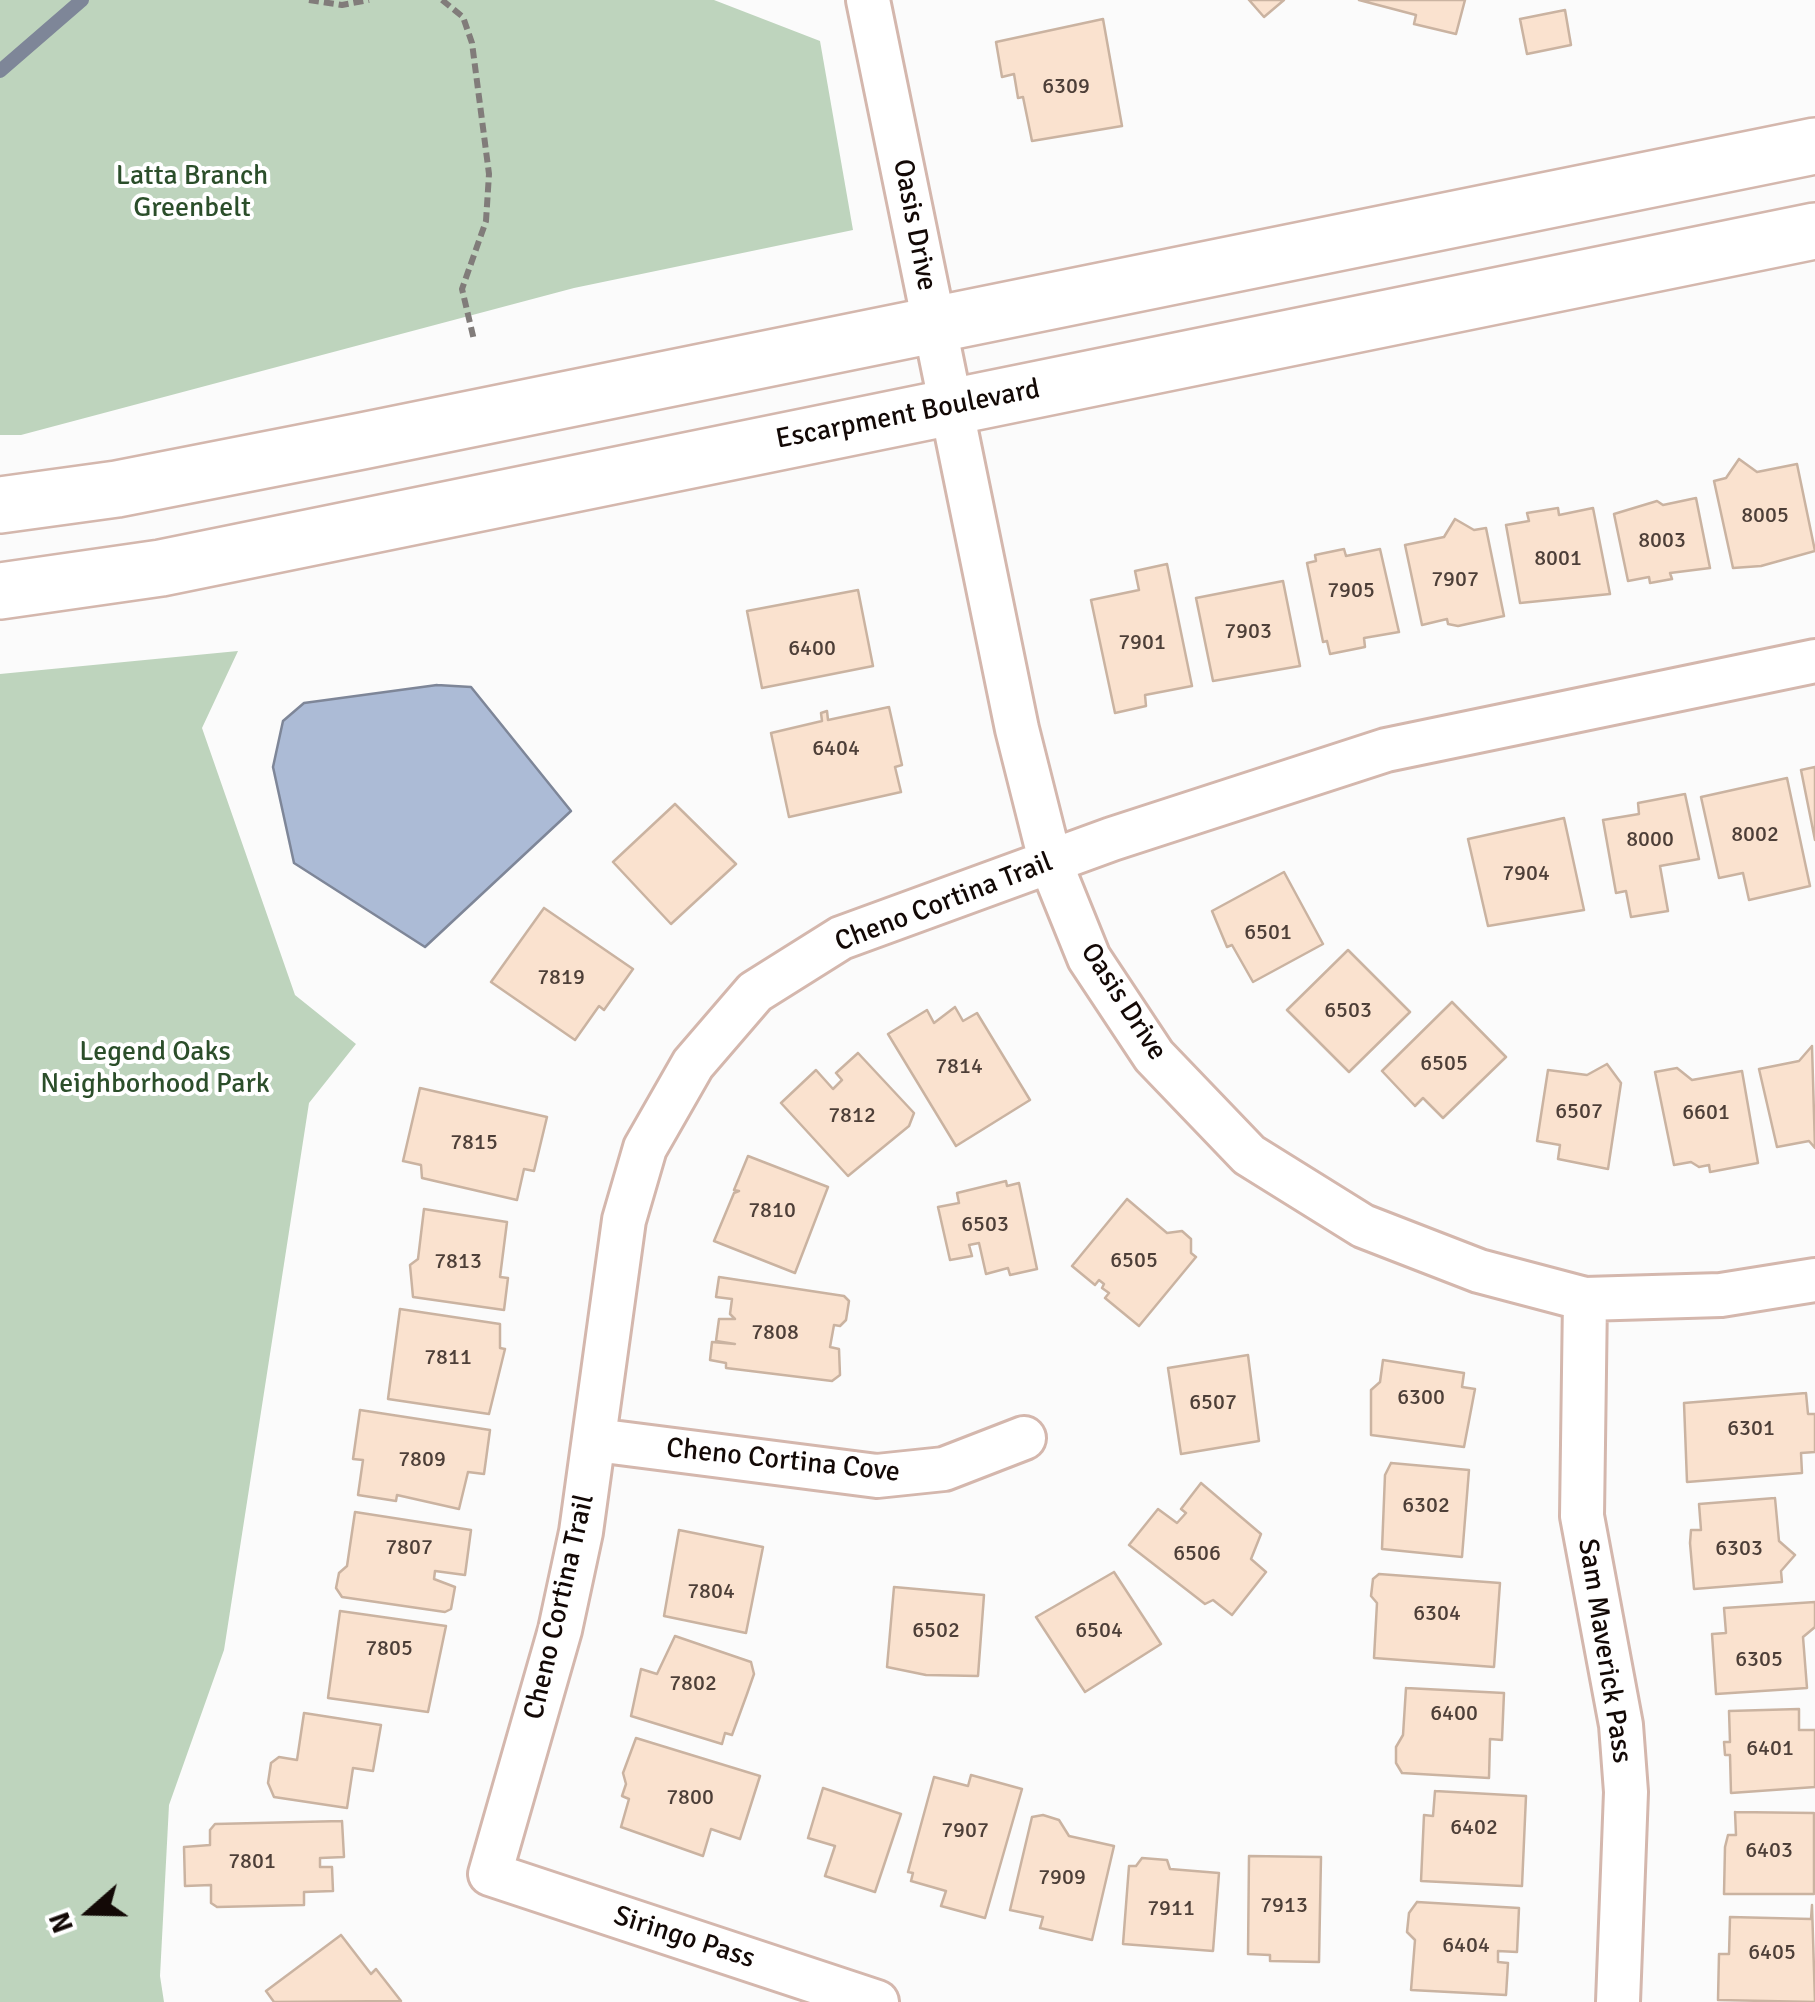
<!DOCTYPE html>
<html>
<head>
<meta charset="utf-8">
<style>
	body { margin:0 }
	#map { position:relative; width:1815px; height:2002px; overflow:hidden; background:#fbfbfb; font-family:Signika,sans-serif }
	canvas { display:block }
	.north { position:absolute; left:40px; top:1862px; width:100px; height:100px; -webkit-text-stroke:8px #fff; paint-order:stroke; rotate:250deg; font-size:28px; font-weight:700; line-height:40px; text-align:center; color:#130906 }
	.north::after { content:''; display:block; margin:auto; width:35px; height:45px; background:#130906; clip-path:polygon(50% 0,100% 100%,50% 72%,0 100%) }
</style>
</head>
<body>
<div id="map">
<canvas width="1815" height="2002"></canvas>
<div class="north">N</div>
</div>
<script>
const ctx = document.querySelector('canvas').getContext('2d');
ctx.lineJoin = 'round';
function fill(path, color) {
  ctx.fillStyle = color;
  ctx.fill(path, 'evenodd');
}
function poly(rows) {
  const path = new Path2D();
  for (const r of rows) {
    path.moveTo(r[0], r[1]);
    for (let i = 2; i < r.length; i += 2) path.lineTo(r[i], r[i + 1]);
  }
  return path;
}
function stroke(path, color, width, dash) {
  ctx.strokeStyle = color;
  ctx.lineWidth = width;
  ctx.lineCap = dash ? 'butt' : 'round';
  ctx.setLineDash(dash || []);
  ctx.stroke(path);
}
function write(font, color, halo, rows, align = 'center') {
  ctx.font = font + ' Signika,sans-serif';
  ctx.lineWidth = 8;
  ctx.setLineDash([]);
  ctx.textBaseline = 'middle';
  ctx.strokeStyle = halo;
  ctx.fillStyle = color;
  for (const [text, x, y, turn = 0] of rows) {
    ctx.save();
    ctx.translate(x, y);
    ctx.rotate((+turn || 0) * Math.PI / 180);
    ctx.textAlign = isNaN(turn) ? turn : align;
    if (halo) ctx.strokeText(text, 0, 0);
    ctx.fillText(text, 0, 0);
    ctx.restore();
  }
}
fill(poly([
	[0,0,714,0,820,41,853,230,574,288,21,435,0,435],
	[238,651,202,728,295,995,356,1044,309,1103,224,1650,169,1805,160,1976,164,2002,0,2002,0,674]
]), '#bed4bd');
const water = poly([
	[437,685,471,687,571,811,425,947,294,863,273,767,283,721,304,703,437,685]
]);
fill(water, '#acbbd6');
stroke(water, '#7e8698', 2.5);
stroke(poly([
	[0,71,82,0]
]), '#7e8698', 14);
const building = poly([
	[1249,0,1284,0,1264,17,1249,0],
	[1359,0,1465,0,1456,34,1414,24,1416,15,1359,0],
	[1565,10,1571,45,1527,54,1520,19,1565,10],
	[1103,19,1122,126,1032,141,1023,97,1018,98,1014,74,1002,77,996,42,1103,19],
	[1739,459,1757,472,1797,464,1815,551,1761,566,1733,568,1714,481,1726,478,1739,459],
	[1696,498,1710,568,1670,573,1672,579,1650,583,1649,577,1628,581,1614,514,1657,501,1663,505,1696,498],
	[1558,508,1559,515,1593,508,1610,594,1520,603,1506,525,1529,521,1527,513,1558,508],
	[1455,519,1474,530,1486,528,1504,616,1458,626,1448,624,1447,619,1422,625,1405,545,1444,537,1455,519],
	[1344,549,1346,556,1380,549,1399,632,1364,638,1365,647,1330,654,1327,641,1323,642,1307,563,1316,561,1315,555,1344,549],
	[1167,564,1192,686,1145,695,1146,706,1115,713,1091,600,1139,590,1135,571,1167,564],
	[1283,581,1300,666,1213,681,1196,598,1283,581],
	[858,590,873,666,762,688,747,611,858,590],
	[889,707,902,765,895,767,901,792,789,817,771,733,822,721,821,713,827,711,828,720,889,707],
	[1815,767,1815,840,1801,770,1815,767],
	[1787,778,1810,886,1749,900,1743,873,1719,878,1701,797,1787,778],
	[1685,794,1699,859,1660,866,1668,911,1631,917,1626,891,1616,893,1603,820,1639,814,1638,803,1685,794],
	[675,804,736,864,671,924,613,862,675,804],
	[1564,818,1584,910,1488,926,1468,839,1564,818],
	[1284,872,1323,944,1253,982,1232,945,1227,947,1212,911,1284,872],
	[544,908,633,969,604,1010,599,1006,575,1040,491,982,544,908],
	[1348,950,1410,1012,1349,1072,1287,1010,1348,950],
	[1452,1002,1506,1057,1443,1118,1423,1098,1415,1106,1382,1071,1452,1002],
	[955,1007,963,1021,977,1013,1030,1100,956,1146,888,1034,927,1010,934,1023,955,1007],
	[1812,1046,1815,1148,1809,1141,1777,1147,1759,1069,1799,1061,1812,1046],
	[858,1053,914,1113,909,1126,848,1176,781,1103,816,1070,833,1089,842,1080,836,1073,858,1053],
	[1607,1064,1621,1083,1608,1169,1558,1159,1560,1145,1537,1141,1548,1070,1587,1075,1607,1064],
	[1677,1068,1692,1080,1742,1071,1758,1163,1710,1172,1709,1165,1699,1167,1691,1162,1674,1165,1655,1072,1677,1068],
	[420,1088,547,1117,534,1171,524,1169,517,1200,422,1178,421,1165,403,1161,420,1088],
	[748,1156,828,1187,795,1273,714,1241,734,1193,739,1191,734,1190,748,1156],
	[1006,1181,1007,1186,1019,1183,1037,1269,1010,1275,1008,1268,986,1274,979,1243,969,1245,972,1256,950,1260,938,1207,959,1203,957,1193,1006,1181],
	[1127,1199,1167,1233,1182,1231,1191,1239,1191,1253,1196,1257,1139,1326,1105,1298,1109,1293,1102,1288,1104,1284,1099,1280,1095,1285,1072,1266,1127,1199],
	[424,1209,507,1222,500,1277,508,1278,504,1310,413,1297,410,1265,418,1259,424,1209],
	[719,1277,844,1296,849,1301,846,1320,840,1326,834,1325,830,1347,839,1349,840,1375,832,1381,726,1368,726,1363,710,1360,712,1342,735,1344,716,1341,719,1319,735,1319,730,1314,732,1299,716,1297,719,1277],
	[400,1309,500,1324,500,1348,505,1349,489,1414,388,1399,400,1309],
	[1248,1355,1259,1441,1181,1454,1168,1368,1248,1355],
	[1383,1360,1464,1373,1462,1387,1475,1389,1464,1447,1371,1435,1371,1390,1380,1382,1383,1360],
	[1806,1393,1808,1414,1815,1414,1815,1452,1801,1453,1802,1473,1687,1482,1684,1403,1806,1393],
	[360,1410,490,1430,484,1474,468,1472,459,1509,397,1495,396,1501,358,1495,363,1460,353,1459,360,1410],
	[1391,1463,1469,1470,1462,1557,1382,1549,1385,1475,1391,1463],
	[1201,1483,1261,1534,1251,1559,1266,1572,1232,1615,1213,1600,1205,1604,1129,1545,1158,1509,1177,1523,1186,1513,1181,1509,1201,1483],
	[1775,1498,1779,1541,1795,1555,1781,1571,1782,1582,1694,1589,1690,1543,1691,1530,1701,1530,1699,1504,1775,1498],
	[355,1512,471,1530,465,1575,435,1571,434,1579,455,1587,451,1609,445,1612,342,1597,336,1588,339,1573,347,1566,355,1512],
	[679,1530,763,1547,746,1633,664,1616,679,1530],
	[1114,1572,1161,1644,1085,1692,1036,1617,1114,1572],
	[1379,1574,1500,1583,1494,1667,1374,1658,1377,1603,1371,1596,1373,1579,1379,1574],
	[894,1587,984,1595,978,1676,926,1675,887,1667,894,1587],
	[1815,1602,1815,1627,1803,1637,1807,1688,1716,1694,1712,1634,1726,1633,1724,1608,1815,1602],
	[340,1611,446,1626,428,1712,328,1698,340,1611],
	[675,1636,751,1662,754,1674,747,1694,732,1735,725,1733,722,1744,631,1716,641,1669,657,1674,675,1636],
	[1406,1688,1504,1693,1502,1740,1490,1739,1489,1778,1402,1773,1396,1763,1396,1747,1403,1735,1406,1688],
	[1799,1709,1799,1730,1815,1730,1815,1787,1731,1793,1730,1755,1725,1755,1724,1742,1730,1742,1729,1711,1799,1709],
	[304,1713,381,1725,373,1771,353,1768,347,1808,274,1797,268,1783,271,1763,279,1757,297,1760,304,1713],
	[636,1738,760,1776,740,1839,711,1829,703,1856,621,1827,629,1799,622,1796,626,1784,623,1773,636,1738],
	[971,1775,1022,1789,985,1918,941,1906,946,1891,911,1881,913,1873,908,1872,934,1777,968,1786,971,1775],
	[823,1788,901,1814,875,1892,825,1876,835,1846,808,1838,823,1788],
	[1435,1791,1526,1796,1522,1886,1421,1881,1424,1815,1433,1816,1435,1791],
	[1735,1812,1814,1813,1814,1894,1724,1894,1725,1847,1728,1835,1736,1835,1735,1812],
	[1043,1815,1059,1820,1069,1836,1114,1846,1092,1940,1040,1928,1043,1917,1010,1910,1032,1817,1043,1815],
	[342,1821,344,1857,320,1858,320,1867,332,1867,333,1891,304,1892,304,1905,217,1907,211,1903,211,1885,185,1886,184,1847,210,1845,210,1830,215,1824,342,1821],
	[1249,1856,1321,1857,1319,1962,1270,1961,1270,1955,1248,1954,1249,1856],
	[1142,1858,1167,1860,1170,1869,1219,1873,1213,1951,1123,1944,1129,1866,1136,1866,1142,1858],
	[1417,1902,1519,1908,1517,1952,1498,1951,1498,1962,1508,1963,1506,1995,1411,1990,1415,1940,1407,1932,1409,1913,1417,1902],
	[1812,1905,1815,2002,1718,2000,1719,1954,1729,1954,1730,1917,1811,1919,1812,1905],
	[341,1935,371,1974,376,1969,401,2001,274,2002,266,1991,341,1935]
]);
fill(building, '#fae2cf');
stroke(building, '#cab3a1', 2.5);
const minor = poly([
	[868,0,1017,729,1051,864,1089,958,1154,1056,1249,1155,1363,1226,1479,1271,1585,1299,1721,1295,1815,1280],
	[1585,1299,1582,1516,1621,1725,1626,1792,1618,2002],
	[596,1440,877,1476,944,1469,1024,1438],
	[877,2002,490,1874,560,1630,581,1532,624,1220,645,1148,693,1064,755,992,841,938,1112,839,1386,750,1815,661]
]);
const major = poly([
	[0,505,117,489,362,441,1815,146],
	[0,591,161,568,1815,231]
]);
stroke(minor, '#d4b7ad', 48);
stroke(major, '#d4b7ad', 60);
stroke(poly([
	[309,0,342,5,369,0],
	[442,0,463,17,472,43,489,174,486,221,462,289,474,340]
]), '#817c7a', 6, [10, 5]);
stroke(minor, '#fff', 42);
stroke(major, '#fff', 55);
write('22px', '#4d3f38', null, [
	["6309",1066,87],
	["8005",1765,516],
	["8003",1662,541],
	["8001",1558,559],
	["7907",1455,580],
	["7905",1351,591],
	["7903",1248,632],
	["7901",1142,643],
	["6400",812,649],
	["6404",836,749],
	["8002",1755,835],
	["8000",1650,840],
	["7904",1526,874],
	["6501",1268,933],
	["7819",561,978],
	["6503",1348,1011],
	["6505",1444,1064],
	["7814",959,1067],
	["6507",1579,1112],
	["6601",1706,1113],
	["7812",852,1116],
	["7815",474,1143],
	["7810",772,1211],
	["6503",985,1225],
	["6505",1134,1261],
	["7813",458,1262],
	["7808",775,1333],
	["7811",448,1358],
	["6300",1421,1398],
	["6507",1213,1403],
	["6301",1751,1429],
	["7809",422,1460],
	["6302",1426,1506],
	["7807",409,1548],
	["6303",1739,1549],
	["6506",1197,1554],
	["7804",711,1592],
	["6304",1437,1614],
	["6502",936,1631],
	["6504",1099,1631],
	["7805",389,1649],
	["6305",1759,1660],
	["7802",693,1684],
	["6400",1454,1714],
	["6401",1770,1749],
	["7800",690,1798],
	["6402",1474,1828],
	["7907",965,1831],
	["6403",1769,1851],
	["7801",252,1862],
	["7909",1062,1878],
	["7913",1284,1906],
	["7911",1171,1909],
	["6404",1466,1946],
	["6405",1772,1953]
]);
write('28px', '#2b4e2a', '#fff', [
	["Latta Branch",192,177],
	["Greenbelt",192,209],
	["Legend Oaks",155,1053],
	["Neighborhood Park",155,1085]
]);
write('28px', '#130906', '#fff', [
	["Oasis Drive",914,225,79],
	["Escarpment Boulevard",908,415,-11],
	["Cheno Cortina Trail",944,903,-21],
	["Oasis Drive",1123,1002,57],
	["Cheno Cortina Cove",783,1461,6],
	["Cheno Cortina Trail",560,1607,-77],
	["Sam Maverick Pass",1604,1651,81],
	["Siringo Pass",684,1938,18]
]);
</script>
</body>
</html>
